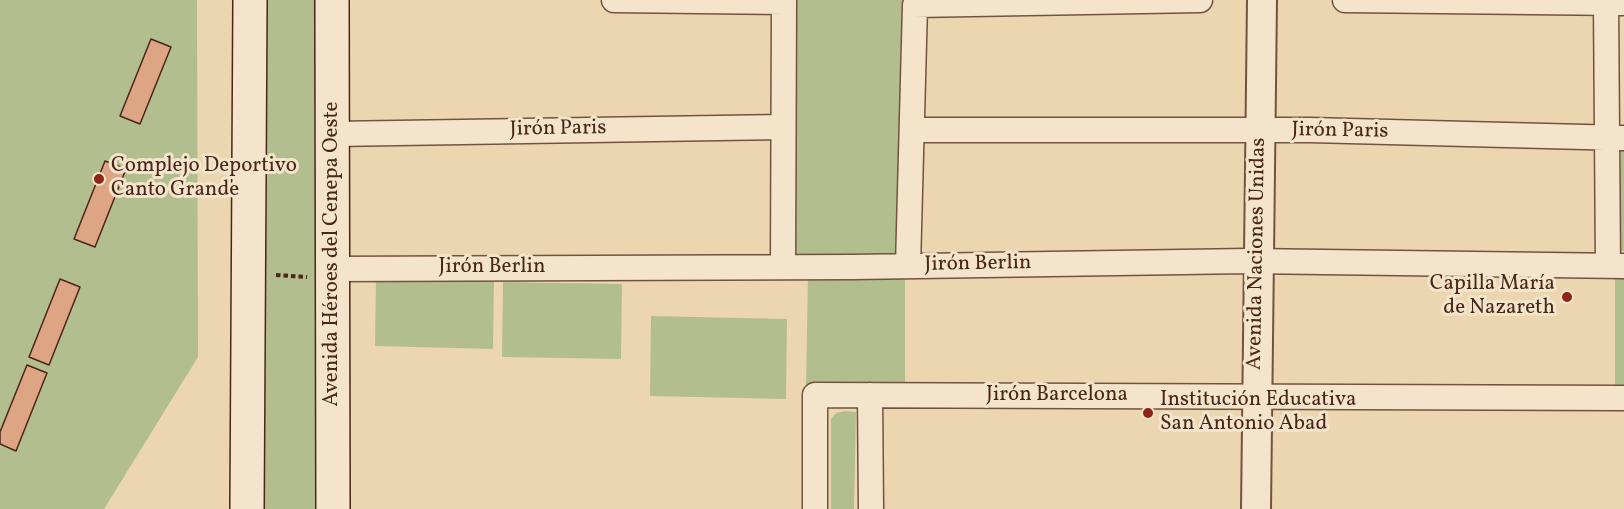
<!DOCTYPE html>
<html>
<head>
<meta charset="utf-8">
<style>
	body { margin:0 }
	canvas { display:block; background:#ecd6af }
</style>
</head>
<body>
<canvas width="1624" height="509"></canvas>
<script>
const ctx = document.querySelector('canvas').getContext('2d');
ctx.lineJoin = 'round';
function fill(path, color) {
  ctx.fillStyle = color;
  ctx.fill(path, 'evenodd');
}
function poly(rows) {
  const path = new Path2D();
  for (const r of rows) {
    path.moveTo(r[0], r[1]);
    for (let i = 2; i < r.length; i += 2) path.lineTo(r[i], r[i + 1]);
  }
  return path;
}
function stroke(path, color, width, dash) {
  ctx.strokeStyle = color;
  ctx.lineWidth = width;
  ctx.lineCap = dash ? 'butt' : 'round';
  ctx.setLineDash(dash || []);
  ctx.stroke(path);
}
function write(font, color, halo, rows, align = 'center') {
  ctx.font = font + ' Vollkorn,serif';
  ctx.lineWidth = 6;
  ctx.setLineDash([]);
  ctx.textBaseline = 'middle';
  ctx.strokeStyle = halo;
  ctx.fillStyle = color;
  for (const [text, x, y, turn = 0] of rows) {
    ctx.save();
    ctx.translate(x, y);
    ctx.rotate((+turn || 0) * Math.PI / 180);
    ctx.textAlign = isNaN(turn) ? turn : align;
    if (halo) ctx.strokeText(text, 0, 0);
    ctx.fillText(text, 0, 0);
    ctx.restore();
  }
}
fill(poly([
	[0,0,197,0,198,357,104,509,0,509],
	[265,0,326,0,323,509,262,509],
	[793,0,902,0,899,255,789,254],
	[1621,147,1624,147,1624,251,1618,251],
	[808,274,905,275,905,386,806,386],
	[376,276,494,278,493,349,375,346],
	[1615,276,1624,276,1624,388,1615,388],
	[503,282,622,284,621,359,502,357],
	[651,316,787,319,786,399,650,396],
	[845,411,856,412,854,509,831,509,831,419,836,413]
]), '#b3be8e');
const building = poly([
	[151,39,171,47,140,124,120,116,151,39],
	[105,161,126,169,95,247,74,239,105,161],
	[60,279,80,287,49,365,29,357,60,279],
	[27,365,47,373,16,451,0,444,0,432,27,365]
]);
fill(building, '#dda583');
stroke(building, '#4a2719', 1.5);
const minor = poly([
	[614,0,784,2,783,267],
	[1345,0,1624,3],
	[1606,3,1608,266],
	[912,130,1310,130,1624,138],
	[333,134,783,127],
	[908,266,915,5,1200,0],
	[332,269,853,267,1248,261,1624,266],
	[870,395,871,509],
	[815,509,815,395,1624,398]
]);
const tertiary = poly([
	[1256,509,1262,0]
]);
const secondary = poly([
	[332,0,333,509],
	[247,509,250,0]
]);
stroke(minor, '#72533e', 27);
stroke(tertiary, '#72533e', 32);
stroke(secondary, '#4a2719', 36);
stroke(poly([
	[276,275,307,277]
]), '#4a2719', 4, [4.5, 3]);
stroke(minor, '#f3e4cb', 24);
stroke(tertiary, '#f3e4cb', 28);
stroke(secondary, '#f3e4cb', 33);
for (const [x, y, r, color] of [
	[99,179,6,"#8f2418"],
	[1567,297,6,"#8f2418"],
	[1148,413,6,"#8f2418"]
]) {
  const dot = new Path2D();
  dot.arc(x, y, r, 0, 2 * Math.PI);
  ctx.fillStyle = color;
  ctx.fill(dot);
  stroke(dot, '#f3e4cb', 2);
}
write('21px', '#4a2719', '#f3e4cb', [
	["Jirón Paris",558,130,-1],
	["Jirón Paris",1340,132,1],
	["Avenida Héroes del Cenepa Oeste",333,254,-90],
	["Avenida Naciones Unidas",1258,254,-89],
	["Jirón Berlin",978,265,-1],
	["Jirón Berlin",492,268],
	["Jirón Barcelona",1057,396]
]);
write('21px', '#4a2719', '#f3e4cb', [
	["Complejo Deportivo",111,167],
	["Canto Grande",111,191],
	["Capilla María",1555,285,"right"],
	["de Nazareth",1555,309,"right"],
	["Institución Educativa",1160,401],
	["San Antonio Abad",1160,425]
], 'left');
</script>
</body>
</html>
